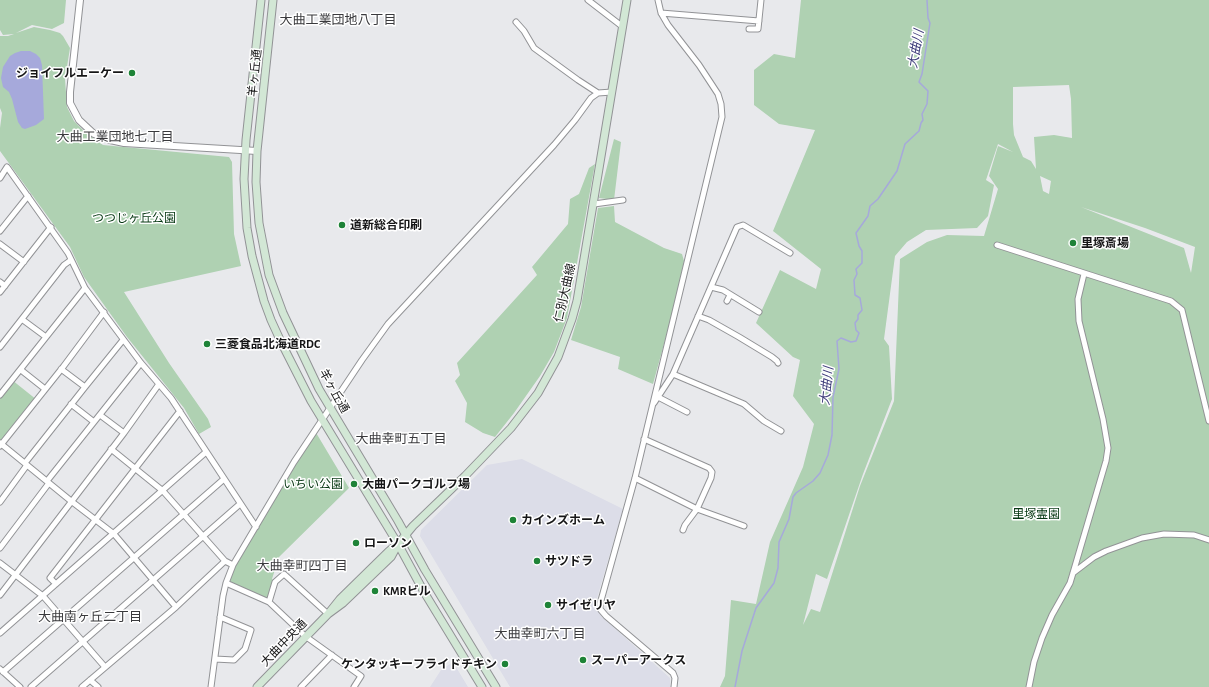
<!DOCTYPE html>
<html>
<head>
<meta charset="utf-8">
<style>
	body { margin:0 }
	canvas { display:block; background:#e8e9ec }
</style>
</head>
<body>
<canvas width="1209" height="687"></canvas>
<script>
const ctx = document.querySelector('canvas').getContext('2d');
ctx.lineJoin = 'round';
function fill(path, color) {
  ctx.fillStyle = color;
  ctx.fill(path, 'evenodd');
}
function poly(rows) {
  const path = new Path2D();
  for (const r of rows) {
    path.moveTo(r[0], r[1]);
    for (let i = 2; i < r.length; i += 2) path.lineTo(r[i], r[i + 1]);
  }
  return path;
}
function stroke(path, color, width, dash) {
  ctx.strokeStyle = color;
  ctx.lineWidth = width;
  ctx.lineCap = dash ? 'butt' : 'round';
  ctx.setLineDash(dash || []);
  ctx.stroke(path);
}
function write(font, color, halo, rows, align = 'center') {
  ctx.font = font + ' "Alegreya Sans","Noto Sans JP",sans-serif';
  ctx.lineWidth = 3;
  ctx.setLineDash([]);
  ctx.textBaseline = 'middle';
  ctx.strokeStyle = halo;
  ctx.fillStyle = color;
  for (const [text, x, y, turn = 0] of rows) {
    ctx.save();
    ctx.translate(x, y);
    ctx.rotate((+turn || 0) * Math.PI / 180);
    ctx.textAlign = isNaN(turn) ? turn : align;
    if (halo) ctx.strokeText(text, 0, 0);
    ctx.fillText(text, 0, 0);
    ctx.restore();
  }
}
fill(poly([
	[522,459,623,509,595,605,602,617,670,678,670,687,510,687,420,536,421,530,487,465],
	[453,662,468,687,430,687,441,670]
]), '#dcdde8');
fill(poly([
	[0,0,66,0,64,23,52,29,32,25,16,33,34,27,50,30,60,33,63,36,70,48,65,79,67,107,74,121,86,133,103,145,229,157,232,162,234,234,241,266,124,292,169,363,208,419,211,427,199,434,184,408,127,337,84,277,70,247,0,151,0,128,2,113,0,108,0,36,8,36,14,34,3,35,0,30],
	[801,0,1209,0,1209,687,720,687,725,676,731,600,756,604,770,542,803,467,814,424,793,396,800,360,793,357,756,323,780,270,816,289,821,269,773,231,815,130,779,124,754,105,754,70,774,54,795,58],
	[1069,85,1071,99,1072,138,1054,135,1034,137,1036,169,1031,161,1023,157,1014,135,1013,124,1013,87],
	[998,144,1013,152,998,146,989,176,998,189,984,236,947,235,927,242,900,259,894,401,860,486,820,612,811,609,803,625,816,574,827,579,863,474,892,399,889,346,884,339,895,256,907,242,926,230,977,228,988,216,994,185,986,180],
	[1040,176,1051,181,1049,194,1043,191],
	[1081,207,1145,228,1195,247,1191,273,1184,248],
	[614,139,621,142,614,200,599,198],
	[595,164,567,318,554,352,540,376,514,413,495,437,483,433,465,422,467,403,455,381,460,375,457,363,537,275,532,267,568,224,570,199,579,194,589,168],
	[614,206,615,222,664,248,682,254,684,261,673,311,653,384,618,369,620,357,571,340,581,307,598,208],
	[12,380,37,400,0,443,0,395],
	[315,431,349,488,279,557,272,579,275,582,269,602,226,583,233,565]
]), '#afd1b2');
fill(poly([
	[21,51,30,51,36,54,40,58,42,65,44,119,36,125,25,129,22,128,18,122,12,99,9,92,3,87,1,78,3,67,10,56,15,53]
]), '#a6a9db');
stroke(poly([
	[735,687,742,651,756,608,774,583,778,568,779,542,789,519,793,497,796,493,813,481,820,473,828,455,832,435,833,397,839,369,837,341,841,338,851,342,856,341,859,333,856,330,855,323,858,319,858,315,862,310,860,298,855,295,854,280,857,274,856,269,862,263,862,251,859,246,856,233,868,216,870,206,878,199,897,171,905,144,919,131,921,123,923,120,922,114,927,104,928,91,919,82,922,74,930,23,928,18,927,0]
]), '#a6a9db', 1.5);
const minor = poly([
	[588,0,623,27],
	[658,0,661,13,668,25,699,65,718,94,721,104,722,117,635,478,600,604,600,609,606,616,673,673,675,678,674,687],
	[661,13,759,21],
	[516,22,524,31,534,48,578,80,598,93],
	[749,29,758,29,761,0],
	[0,178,7,167,68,253,85,288,141,363,171,398,256,527],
	[594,204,623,200],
	[0,231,28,196],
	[0,244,24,262],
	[997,245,1171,301,1182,310,1209,421],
	[0,282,5,286],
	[711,287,723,290,759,312],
	[0,292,51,227],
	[727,301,730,295],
	[698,316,709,320,739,337,772,357,777,361,778,363],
	[23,320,46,337],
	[0,347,64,265,71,260],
	[61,369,85,387],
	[21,370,45,389],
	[673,374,744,404,764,421,781,431],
	[0,395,85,288],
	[658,397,687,412],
	[654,403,673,374,737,227,743,225,790,253],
	[71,404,94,422],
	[100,415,124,433],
	[644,439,709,468,712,472,711,478,697,509,685,525,683,530],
	[0,443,71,501,114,534,176,607],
	[0,446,63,367,104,312],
	[111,449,163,491,225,561,233,565],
	[25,463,85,387,123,340],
	[635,478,697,509,744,526],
	[47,481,141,363],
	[0,502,27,465],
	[0,548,49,483],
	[0,563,43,596,105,667],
	[1073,573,1094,557,1106,551,1142,538,1164,534,1194,535,1209,540],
	[226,583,269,602,305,636,361,676,354,687],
	[56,584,50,578,180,411],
	[0,595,124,433,159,384],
	[269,602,275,582,284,574,328,614],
	[0,633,206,452],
	[215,659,234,660,245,649,251,630,220,617],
	[0,669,20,687],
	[3,672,224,479],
	[90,680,98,687],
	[31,687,240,504],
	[82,687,176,607,225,561],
	[211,687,223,596,226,583,233,565,294,462,362,360,388,324,554,145,575,120,591,98,598,93,612,92],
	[301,687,332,655],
	[1029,687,1034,662,1042,638,1052,615,1070,583,1073,573,1106,461,1108,448,1103,419,1079,321,1078,299,1084,274]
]);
const tertiary = poly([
	[80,0,70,92,70,103,79,120,94,134,110,140,124,143,257,151]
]);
const secondary = poly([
	[261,0,246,140,244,179,247,228,252,256,264,301,271,320,282,344,311,401,398,544,424,592,482,687],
	[273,0,257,151,256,182,259,223,269,275,283,313,319,389,398,521,425,570,496,687],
	[328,614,343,603,391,557,398,544,413,526,465,476,511,428,538,393,558,357,572,319,577,301,627,0],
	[257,687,328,614,340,599,388,552,395,546]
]);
stroke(minor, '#929396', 7);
stroke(tertiary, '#929396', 8);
stroke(secondary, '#929396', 9);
stroke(minor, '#fff', 5);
stroke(tertiary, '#fff', 6);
stroke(secondary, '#d2e7d5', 7);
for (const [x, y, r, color] of [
	[132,73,4,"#1e8337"],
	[342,225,4,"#1e8337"],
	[1073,243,4,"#1e8337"],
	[207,344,4,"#1e8337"],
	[354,484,4,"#1e8337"],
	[513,520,4,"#1e8337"],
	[356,543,4,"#1e8337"],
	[537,561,4,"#1e8337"],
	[375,591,4,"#1e8337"],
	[548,605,4,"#1e8337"],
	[583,660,4,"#1e8337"],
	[505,664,4,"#1e8337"]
]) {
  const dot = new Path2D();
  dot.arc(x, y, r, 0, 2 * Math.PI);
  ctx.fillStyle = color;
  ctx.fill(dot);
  stroke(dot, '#fff', 1.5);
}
write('bold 12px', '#161617', '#fff', [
	["ジョイフルエーケー",124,73,"right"],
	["道新総合印刷",350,225],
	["里塚斎場",1081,243],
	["三菱食品北海道RDC",215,344],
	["大曲パークゴルフ場",362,484],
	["カインズホーム",521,520],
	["ローソン",364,543],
	["サツドラ",545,561],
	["KMRビル",383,591],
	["サイゼリヤ",556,605],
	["スーパーアークス",591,660],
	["ケンタッキーフライドチキン",497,664,"right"]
], 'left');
write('12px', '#161617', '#fff', [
	["羊ヶ丘通",255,73,-84],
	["仁別大曲線",565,293,-77],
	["羊ヶ丘通",334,391,61],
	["大曲中央通",284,643,-46]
]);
write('12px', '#063712', '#fff', [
	["つつじヶ丘公園",134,218],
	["いちい公園",313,484],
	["里塚霊園",1036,514]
]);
write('13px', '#3a3a3d', '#fff', [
	["大曲工業団地八丁目",338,20],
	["大曲工業団地七丁目",115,137],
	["大曲幸町五丁目",401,439],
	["大曲幸町四丁目",302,566],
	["大曲南ヶ丘二丁目",90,617],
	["大曲幸町六丁目",540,634]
]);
write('italic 13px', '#3e3d7a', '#fff', [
	["大曲川",916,49,-80],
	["大曲川",827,386,-84]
]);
</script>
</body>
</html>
